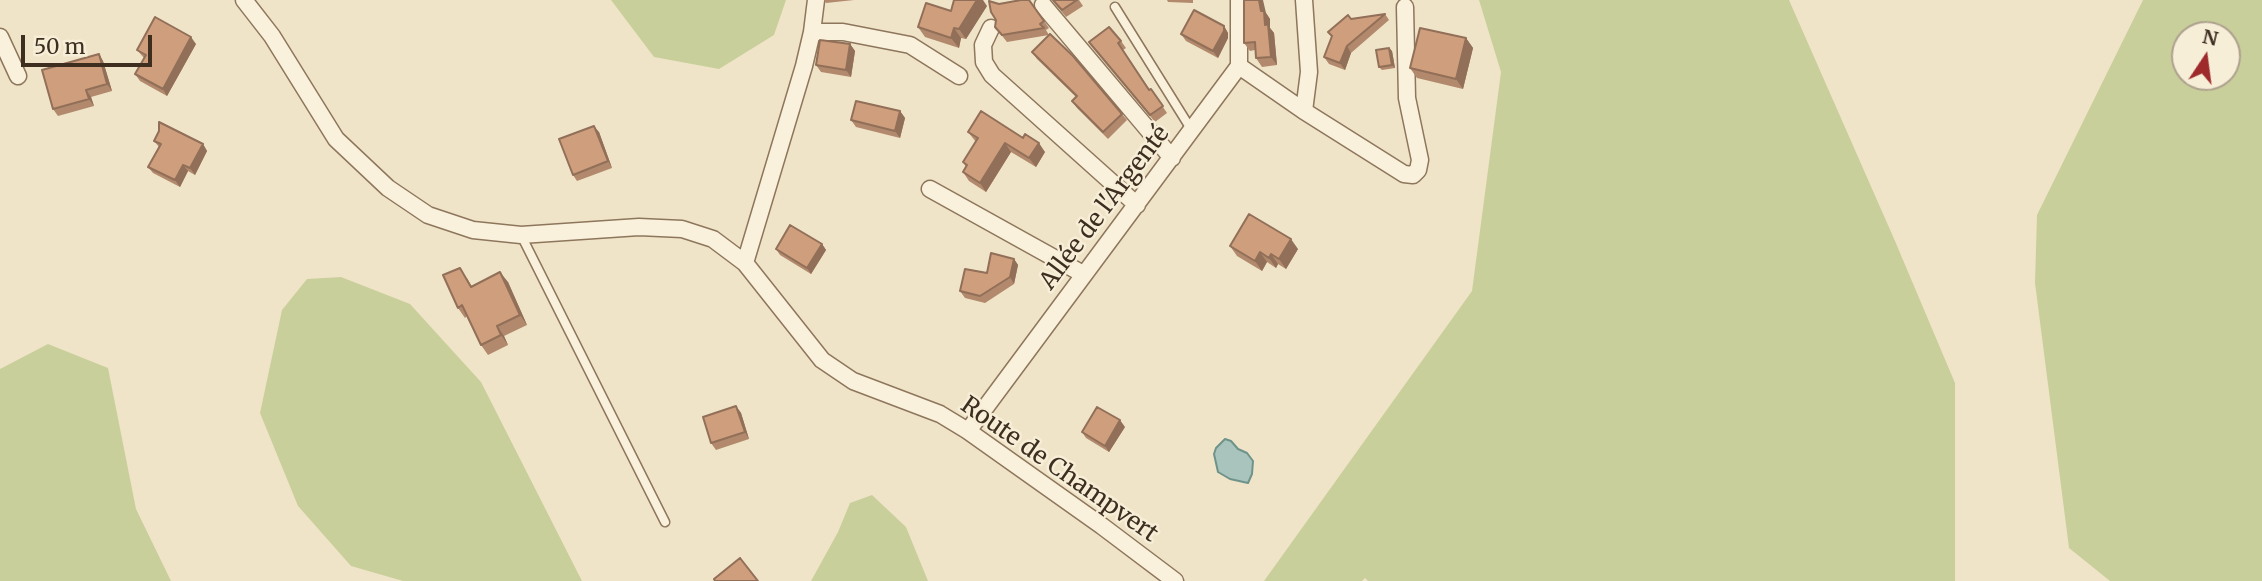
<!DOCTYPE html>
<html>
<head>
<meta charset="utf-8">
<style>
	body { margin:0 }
	#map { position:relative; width:2262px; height:581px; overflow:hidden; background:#f0e4c8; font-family:Merriweather,serif }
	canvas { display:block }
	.north { position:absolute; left:2171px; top:21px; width:70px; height:70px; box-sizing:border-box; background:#f7eed8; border:2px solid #ada18e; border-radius:50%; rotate:13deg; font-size:19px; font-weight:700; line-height:28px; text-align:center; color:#3d2e20 }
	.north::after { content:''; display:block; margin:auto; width:24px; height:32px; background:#9e2a2b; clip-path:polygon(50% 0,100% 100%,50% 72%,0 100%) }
	.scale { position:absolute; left:21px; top:35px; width:131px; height:32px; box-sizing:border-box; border:4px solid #3d2e20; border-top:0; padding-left:9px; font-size:21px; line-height:24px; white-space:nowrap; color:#3d2e20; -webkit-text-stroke:5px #f7eed8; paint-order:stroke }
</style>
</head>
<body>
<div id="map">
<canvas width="2262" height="581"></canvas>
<div class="north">N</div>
<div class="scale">50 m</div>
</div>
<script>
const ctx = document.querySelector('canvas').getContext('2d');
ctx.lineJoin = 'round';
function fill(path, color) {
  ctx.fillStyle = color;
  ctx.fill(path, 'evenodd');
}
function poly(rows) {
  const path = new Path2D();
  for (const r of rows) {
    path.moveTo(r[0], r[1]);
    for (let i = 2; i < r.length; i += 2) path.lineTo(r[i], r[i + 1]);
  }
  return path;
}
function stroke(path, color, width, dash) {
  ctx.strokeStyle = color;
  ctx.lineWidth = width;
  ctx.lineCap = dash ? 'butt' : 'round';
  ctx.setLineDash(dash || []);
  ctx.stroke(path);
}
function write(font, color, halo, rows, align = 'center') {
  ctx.font = font + ' Merriweather,serif';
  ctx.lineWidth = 5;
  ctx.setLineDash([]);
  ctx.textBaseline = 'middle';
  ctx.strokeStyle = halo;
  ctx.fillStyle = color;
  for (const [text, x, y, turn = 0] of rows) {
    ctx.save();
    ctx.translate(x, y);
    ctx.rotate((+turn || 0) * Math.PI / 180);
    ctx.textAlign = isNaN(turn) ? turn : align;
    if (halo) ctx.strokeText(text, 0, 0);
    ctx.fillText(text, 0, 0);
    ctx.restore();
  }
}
fill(poly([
	[611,0,786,0,774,35,719,69,654,57],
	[1479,0,1789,0,1895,241,1955,383,1955,581,1368,581,1365,578,1362,581,1264,581,1472,291,1501,72],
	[2143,0,2262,0,2262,581,2110,581,2069,548,2035,283,2037,215],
	[2185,35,2227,35,2227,77,2185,77],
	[341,277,410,304,481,382,582,581,403,581,351,566,298,506,260,413,282,310,307,279],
	[48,344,108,368,136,509,171,581,0,581,0,369],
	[872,495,906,527,928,581,811,581,838,532,850,503]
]), '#c9cf9b');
const water = poly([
	[1225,439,1231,441,1238,449,1247,453,1253,461,1252,474,1248,483,1230,479,1218,472,1214,454,1216,448,1225,439]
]);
fill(water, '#a9c4bc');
stroke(water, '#6f938a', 2);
const service = poly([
	[1115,7,1191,129],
	[521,235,665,522]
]);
const minor = poly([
	[244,0,272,36,336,139,388,188,428,215,473,230,521,235,639,227,682,229,713,239,745,263,822,360,853,381,940,414,968,431,1102,526,1175,581],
	[1043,5,1172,158],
	[991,28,983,45,984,62,992,75,1137,205],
	[812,32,843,32,910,45,959,76],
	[0,37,18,76],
	[1239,66,1304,111,1404,174,1413,175,1418,170,1420,160,1407,98,1405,7],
	[1304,111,1309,72,1304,0],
	[930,189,1083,274],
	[745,263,804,66,812,32,816,0],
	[968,431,1239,66,1239,0]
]);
stroke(service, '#8d765c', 11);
stroke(minor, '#8d765c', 19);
stroke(service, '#faf1dc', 8);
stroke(minor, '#faf1dc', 16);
fill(poly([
	[824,0,854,0,826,3],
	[1029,0,1049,28,1046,30,1049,35,1007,42,995,27,999,4],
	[1052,0,1079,0,1083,6,1066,17],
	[1167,0,1193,0,1193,3,1168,2],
	[987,6,966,39,961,38,959,48,925,37,918,27,951,11],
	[1266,13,1270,19,1270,28,1274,33,1277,65,1262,67,1256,58,1255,50,1250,51,1244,43],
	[1385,14,1389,20,1351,53,1345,70,1329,64,1324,57,1332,36,1351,19],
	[1224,26,1228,33,1228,38,1218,58,1186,41,1181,34],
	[1466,38,1473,48,1463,89,1417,78,1410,68],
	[1121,41,1126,48,1123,50,1150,90,1151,89,1167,113,1155,122,1089,42],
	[196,44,167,96,140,81,135,74,144,58,137,50],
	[850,44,855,51,851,77,821,72,816,65],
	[1389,48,1392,51,1395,68,1382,70,1379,67],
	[1032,52,1122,114,1127,120,1108,139,1077,108,1072,101,1076,97,1037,59],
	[99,54,103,61,112,91,91,97,94,106,58,116,53,109],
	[900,111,905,118,900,138,856,127,851,120],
	[599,132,612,168,577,181,573,175],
	[968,132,1045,152,1036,167,1011,152,986,192,969,181,963,172,966,167,963,162,976,142],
	[154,141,203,144,207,151,195,175,188,171,180,187,153,173,148,167,159,147],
	[822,244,826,250,811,274,780,255,776,249],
	[1230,246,1298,249,1286,269,1278,264,1276,268,1267,262,1262,271,1237,256],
	[1014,259,1018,265,1014,284,985,303,965,298,960,291,987,273],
	[467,278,472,287,508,282,527,325,504,336,508,345,488,355,481,345,467,316,465,318,458,308],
	[736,406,741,413,749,439,716,450,711,443],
	[1125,427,1109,452,1086,438,1082,432]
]), '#b2896c');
fill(poly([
	[977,0,983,0,987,6,966,39,959,29],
	[1259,0,1263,0,1266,13,1270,19,1270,28,1274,33,1277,65,1271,57],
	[1224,26,1228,33,1228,38,1218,58,1213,51],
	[954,28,961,38,959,48,951,38],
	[191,37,196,44,167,96,163,89],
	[1466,38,1473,48,1463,89,1456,79],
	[850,44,855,51,851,77,846,70],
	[1347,46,1351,53,1345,70,1340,63],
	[1389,48,1392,51,1395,68,1392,65],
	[99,54,103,61,112,91,107,84],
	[86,90,91,97,94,106,89,99],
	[900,111,905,118,900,138,895,131],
	[594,126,599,132,612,168,608,161],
	[1005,143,1011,152,986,192,980,183],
	[1039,143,1045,152,1036,167,1029,158],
	[203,144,207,151,195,175,190,168],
	[183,165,188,171,180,187,175,180],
	[1291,239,1298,249,1286,269,1279,259],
	[822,244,826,250,811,274,807,268],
	[1260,252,1267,262,1262,271,1255,261],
	[1271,254,1278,264,1276,268,1269,258],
	[1014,259,1018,265,1014,284,1010,277],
	[500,272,508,282,527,325,520,315],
	[497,326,504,336,508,345,501,335],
	[736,406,741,413,749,439,745,432],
	[1120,420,1125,427,1109,452,1105,446]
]), '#916f58');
const building = poly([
	[954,0,977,0,959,29,954,28,951,38,918,27,926,3,951,11,954,0],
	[1021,0,1029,0,1044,21,1040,24,1044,28,1002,35,995,27,996,20,991,12,989,1,999,4,1021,0],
	[1053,0,1077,0,1062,10,1053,0],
	[1244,0,1259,0,1261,11,1264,11,1265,25,1268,24,1271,57,1256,58,1255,42,1244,43,1244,0],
	[1194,10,1224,26,1224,31,1213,51,1181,34,1194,10],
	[1385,14,1347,46,1340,63,1324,57,1332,36,1328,32,1348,15,1351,19,1385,14],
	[155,17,191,37,163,89,135,74,146,55,137,50,155,17],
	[1109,27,1121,41,1118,43,1149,90,1151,89,1163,106,1150,115,1089,42,1109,27],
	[1420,28,1466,38,1456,79,1410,68,1420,28],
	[1050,34,1073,56,1122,114,1103,132,1072,101,1077,96,1032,52,1050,34],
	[820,40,850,44,846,70,816,65,820,40],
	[1389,48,1392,65,1379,67,1376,50,1389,48],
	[99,54,107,84,86,90,89,99,53,109,42,70,99,54],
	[856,101,900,111,895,131,851,120,856,101],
	[981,111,1023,138,1025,134,1039,143,1029,158,1005,143,980,183,963,172,967,165,963,162,978,138,968,132,981,111],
	[159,122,203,144,190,168,183,165,175,180,148,167,161,144,154,141,159,131,159,122],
	[594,126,608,161,573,175,559,139,594,126],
	[1249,214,1291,239,1279,259,1271,254,1269,258,1260,252,1255,261,1230,246,1249,214],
	[790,225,822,244,807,268,776,249,790,225],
	[991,253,1014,259,1010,277,980,296,960,291,965,269,987,273,991,253],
	[460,268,471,287,500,272,520,315,497,326,501,335,481,345,462,305,458,308,443,275,460,268],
	[736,406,745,432,711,443,703,417,736,406],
	[1097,407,1120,420,1105,446,1082,432,1097,407],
	[740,558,758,581,715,581,714,579,740,558]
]);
fill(building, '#cf9f7d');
stroke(building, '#916f58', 2);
write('24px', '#3d2e20', '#f7eed8', [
	["Allée de l'Argenté",1105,208,-53],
	["Route de Champvert",1059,470,35]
]);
</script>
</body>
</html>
